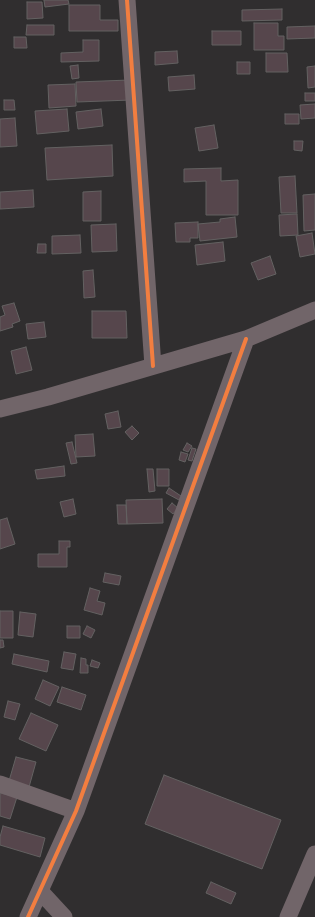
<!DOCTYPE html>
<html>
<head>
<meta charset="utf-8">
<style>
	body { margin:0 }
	canvas { display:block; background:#302e2f }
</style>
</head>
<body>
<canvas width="315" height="917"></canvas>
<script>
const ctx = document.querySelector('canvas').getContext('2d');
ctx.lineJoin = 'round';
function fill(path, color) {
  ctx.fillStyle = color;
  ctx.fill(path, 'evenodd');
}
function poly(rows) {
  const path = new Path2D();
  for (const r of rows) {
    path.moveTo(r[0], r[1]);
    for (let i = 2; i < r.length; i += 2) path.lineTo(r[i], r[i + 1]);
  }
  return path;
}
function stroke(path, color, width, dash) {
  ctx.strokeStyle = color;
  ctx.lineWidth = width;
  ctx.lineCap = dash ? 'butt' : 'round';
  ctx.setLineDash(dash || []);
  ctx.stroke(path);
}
const building = poly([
	[44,0,68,0,69,4,45,7,44,0],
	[27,2,42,2,43,18,27,19,27,2],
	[69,5,100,5,100,20,118,20,118,31,69,31,69,5],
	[282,9,282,20,242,21,242,10,282,9],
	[254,23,278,23,278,36,284,36,284,50,254,50,254,23],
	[27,25,54,25,54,35,26,35,27,25],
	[315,26,315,38,287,39,287,27,315,26],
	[212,31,241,31,241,45,212,45,212,31],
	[14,37,26,37,27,48,14,48,14,37],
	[83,40,99,40,99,61,61,62,61,53,83,52,83,40],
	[177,51,178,63,155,65,155,52,177,51],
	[266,53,287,53,288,72,266,72,266,53],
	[237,62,250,62,250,74,237,74,237,62],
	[78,65,79,78,72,79,70,66,78,65],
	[315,66,315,87,308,88,307,67,315,66],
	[194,75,195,89,169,91,168,77,194,75],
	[130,80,131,100,77,102,76,82,130,80],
	[75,84,76,106,49,108,48,85,75,84],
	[305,93,315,93,315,101,305,101,305,93],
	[4,100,14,100,15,110,4,110,4,100],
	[315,104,315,118,301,119,300,105,315,104],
	[67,109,69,131,37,134,35,111,67,109],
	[101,109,103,126,78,129,76,112,101,109],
	[285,114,299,114,299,124,285,124,285,114],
	[15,118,17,146,0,147,0,119,15,118],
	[214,125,218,148,199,151,195,128,214,125],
	[294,141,303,141,302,151,294,150,294,141],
	[112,145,113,176,47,180,45,148,112,145],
	[221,168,221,181,238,180,238,215,206,215,206,181,184,182,184,169,221,168],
	[295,176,297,213,281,213,279,177,295,176],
	[33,190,34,207,0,209,0,192,33,190],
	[101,191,101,221,83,221,83,192,101,191],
	[315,194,315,230,304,231,303,195,315,194],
	[297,214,298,235,280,236,279,215,297,214],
	[235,217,237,237,200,241,198,224,220,222,220,219,235,217],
	[198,222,198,238,190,238,190,242,176,242,175,223,198,222],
	[116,224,117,251,92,252,91,225,116,224],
	[312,233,315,254,300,257,296,236,312,233],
	[80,235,81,253,52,254,52,236,80,235],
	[223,242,225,261,197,265,195,245,223,242],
	[38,244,46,244,46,253,37,253,38,244],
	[270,256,276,274,258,280,251,263,270,256],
	[93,270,95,297,84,298,83,271,93,270],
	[14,303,20,321,12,324,13,327,0,331,0,317,5,315,2,306,14,303],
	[92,311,126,311,127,338,92,338,92,311],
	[44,322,46,337,28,339,26,324,44,322],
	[26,347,32,370,16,374,11,351,26,347],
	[118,411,121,427,108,429,105,414,118,411],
	[132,426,139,433,132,440,125,432,132,426],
	[93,434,95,456,76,457,75,435,93,434],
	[72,442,77,463,71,464,66,443,72,442],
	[187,443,192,446,188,452,183,450,187,443],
	[192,448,196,449,192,461,188,460,192,448],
	[181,452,188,454,185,462,179,460,181,452],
	[64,466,65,476,37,479,35,470,64,466],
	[147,469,153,469,155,491,149,492,147,469],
	[157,469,169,469,169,486,157,486,157,469],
	[169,488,181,496,179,500,166,493,169,488],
	[73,499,76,514,64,517,60,502,73,499],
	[162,499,163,523,127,524,126,500,162,499],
	[172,503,178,508,173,514,167,509,172,503],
	[117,505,126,505,127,524,118,524,117,505],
	[7,518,15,544,0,549,0,520,7,518],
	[59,541,70,541,70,547,67,547,67,567,38,567,38,554,59,554,59,541],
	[105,573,121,576,119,585,103,582,105,573],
	[90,588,100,591,97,601,105,603,102,615,84,610,90,588],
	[0,611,13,611,13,638,0,638,0,611],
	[20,612,36,614,33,637,18,635,20,612],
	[67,626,80,626,80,638,67,638,67,626],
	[87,626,95,630,91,638,83,634,87,626],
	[0,640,3,640,4,647,0,648,0,640],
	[64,652,76,654,73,670,61,668,64,652],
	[14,654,49,661,47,672,12,664,14,654],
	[81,658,86,659,86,665,88,665,88,673,80,673,81,658],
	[92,660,100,663,98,668,90,666,92,660],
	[43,680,59,687,50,706,35,699,43,680],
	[62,687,86,695,81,710,57,702,62,687],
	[8,701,20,704,15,720,4,717,8,701],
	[31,713,58,725,46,751,19,739,31,713],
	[16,757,36,762,29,787,9,781,16,757],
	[164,775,281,820,262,869,145,824,164,775],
	[0,793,17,797,10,819,0,816,0,793],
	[3,826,45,838,40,857,0,845,0,837,3,826],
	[211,882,236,893,231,904,206,893,211,882]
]);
fill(building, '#56464c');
stroke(building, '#636161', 1);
stroke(poly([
	[127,0,153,366],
	[0,409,48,397,246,339,315,310],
	[0,784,76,811],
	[40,891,64,917],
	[28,917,76,811,246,339],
	[288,917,315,854]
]), '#716569', 17);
stroke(poly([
	[127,0,153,366],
	[28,917,76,811,246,339]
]), '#f27e40', 4);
</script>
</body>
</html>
